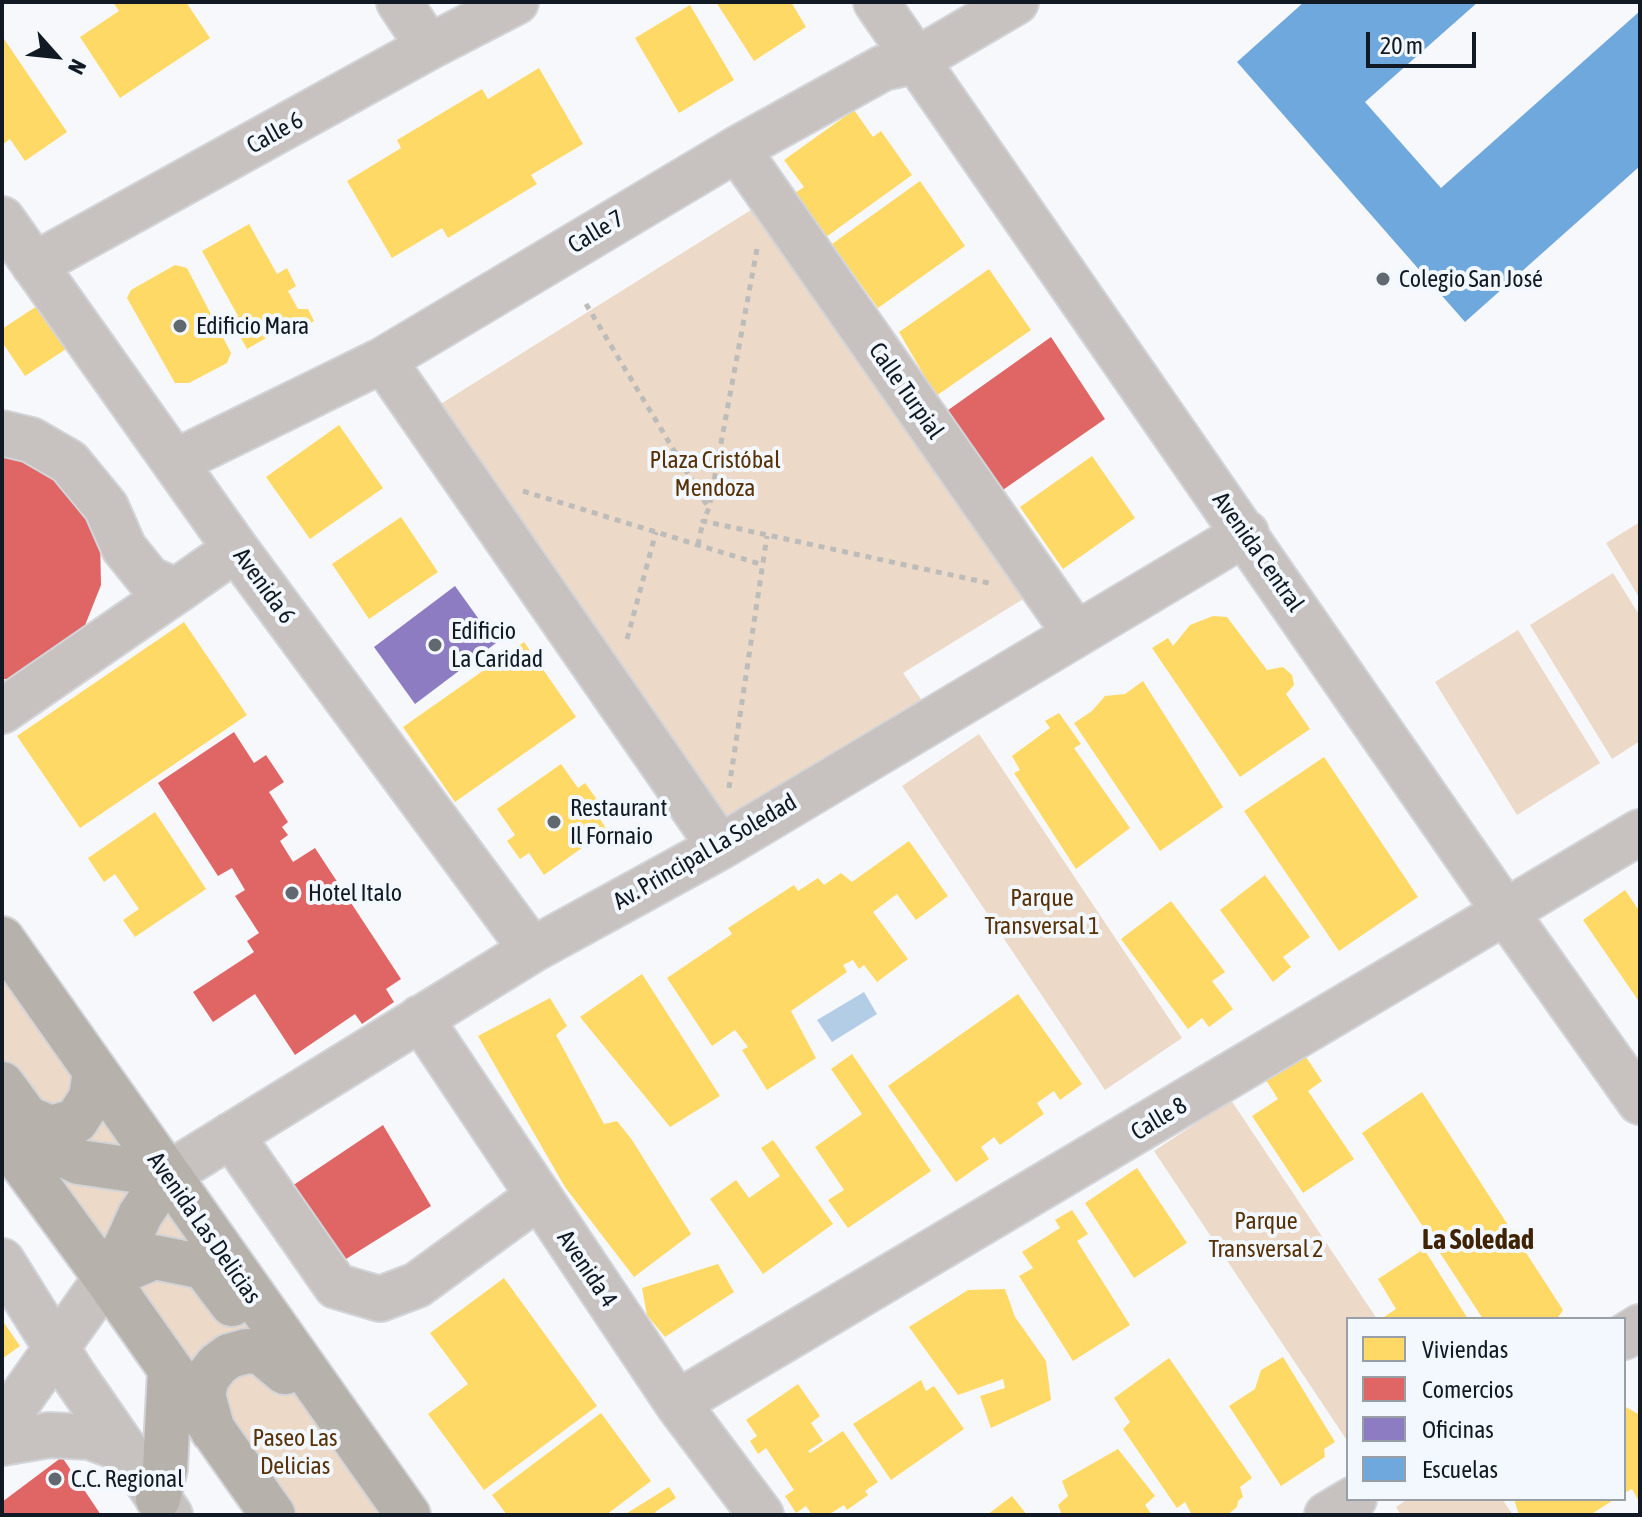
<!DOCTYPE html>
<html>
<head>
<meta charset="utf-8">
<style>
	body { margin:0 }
	#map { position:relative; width:1642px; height:1517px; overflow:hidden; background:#f6f8fb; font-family:"Asap Condensed",sans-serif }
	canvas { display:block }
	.frame { position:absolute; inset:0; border:4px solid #111a24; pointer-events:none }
	.legend { position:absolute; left:1346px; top:1317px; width:280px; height:184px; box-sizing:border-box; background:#f3f8fe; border:2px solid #999fa7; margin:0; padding:10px 14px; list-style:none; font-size:24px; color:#111a24 }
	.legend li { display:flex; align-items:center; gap:16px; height:40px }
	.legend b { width:40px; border:2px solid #999fa7 }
	.north { position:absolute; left:16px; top:16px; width:80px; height:80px; -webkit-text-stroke:6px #f3f8fe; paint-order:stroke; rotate:117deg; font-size:22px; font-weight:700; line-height:32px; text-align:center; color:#111a24 }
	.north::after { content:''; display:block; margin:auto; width:28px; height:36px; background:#111a24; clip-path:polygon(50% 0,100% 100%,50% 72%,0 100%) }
	.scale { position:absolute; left:1366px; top:32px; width:110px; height:36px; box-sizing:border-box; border:4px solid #111a24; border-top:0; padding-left:10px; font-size:24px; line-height:28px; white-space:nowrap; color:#111a24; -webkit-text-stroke:6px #f3f8fe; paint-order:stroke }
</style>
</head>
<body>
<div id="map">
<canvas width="1642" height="1517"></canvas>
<div class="frame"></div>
<ul class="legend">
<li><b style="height:22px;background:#ffd966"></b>Viviendas</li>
<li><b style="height:22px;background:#e06666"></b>Comercios</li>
<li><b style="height:22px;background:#8e7cc3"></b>Oficinas</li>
<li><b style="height:22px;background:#6fa8dc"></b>Escuelas</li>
</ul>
<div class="north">N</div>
<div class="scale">20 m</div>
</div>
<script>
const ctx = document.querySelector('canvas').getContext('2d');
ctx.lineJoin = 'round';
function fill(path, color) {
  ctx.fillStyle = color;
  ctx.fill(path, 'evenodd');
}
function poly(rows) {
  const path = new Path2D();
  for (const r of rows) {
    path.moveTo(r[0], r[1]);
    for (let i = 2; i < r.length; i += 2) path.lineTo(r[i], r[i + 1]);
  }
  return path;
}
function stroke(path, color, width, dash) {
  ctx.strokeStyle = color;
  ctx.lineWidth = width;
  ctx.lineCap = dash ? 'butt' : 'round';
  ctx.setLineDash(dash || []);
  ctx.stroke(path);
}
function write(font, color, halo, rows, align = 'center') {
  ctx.font = font + ' "Asap Condensed",sans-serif';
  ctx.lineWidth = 8;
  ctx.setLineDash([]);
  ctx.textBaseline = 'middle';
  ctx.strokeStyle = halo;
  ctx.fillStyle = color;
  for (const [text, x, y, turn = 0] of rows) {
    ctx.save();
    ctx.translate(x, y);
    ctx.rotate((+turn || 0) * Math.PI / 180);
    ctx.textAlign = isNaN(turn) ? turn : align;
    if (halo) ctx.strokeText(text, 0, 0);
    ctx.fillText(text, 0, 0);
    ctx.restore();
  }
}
fill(poly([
	[767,200,1033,593,903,673,929,711,723,832,431,410],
	[1640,522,1640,599,1606,543],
	[1613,573,1640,616,1640,741,1612,759,1530,625],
	[1518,630,1600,763,1517,815,1435,682],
	[979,734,1182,1038,1105,1090,902,786],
	[2,939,408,1515,273,1515,214,1433,2,1084],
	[1231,1100,1377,1319,1348,1319,1348,1442,1154,1151],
	[1408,1499,1502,1499,1513,1515,1401,1515,1396,1507]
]), '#edd9c8');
fill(poly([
	[864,992,877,1014,832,1042,817,1020]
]), '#b4cde7');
fill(poly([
	[113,2,186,2,210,38,120,98,80,37,119,11],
	[716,2,791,2,806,27,754,61],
	[690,5,734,80,679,113,635,38],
	[2,36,67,132,25,161,10,139,2,145],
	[539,68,583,144,531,175,537,184,448,238,442,228,392,258,347,181,401,148,397,140,482,89,488,99],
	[854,110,873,137,881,131,912,175,826,237,795,193,804,187,784,160],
	[920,181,965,246,878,308,832,244],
	[249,224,277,274,287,268,296,286,288,291,298,309,308,309,314,321,292,334,287,326,247,349,231,320,238,316,202,251],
	[175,265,187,268,231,353,227,363,189,383,175,383,127,298,131,290],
	[989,269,1031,330,936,396,899,332],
	[37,306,66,349,25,376,2,342,2,329],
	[1032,355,1081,426,1007,478,985,444,1023,417,996,379],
	[339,425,383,488,310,539,266,477],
	[1092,456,1135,518,1063,569,1020,507],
	[401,517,438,572,369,619,332,564],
	[1213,616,1227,617,1267,670,1283,667,1292,675,1294,685,1286,694,1310,729,1240,777,1152,648,1168,638,1173,646,1190,625],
	[184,622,247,715,80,828,17,736],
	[524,642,576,717,455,802,403,727],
	[1143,681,1223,807,1160,851,1074,723,1092,711,1105,696,1125,694],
	[1059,713,1081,744,1074,748,1130,828,1076,869,1014,773,1020,770,1012,756,1050,728,1045,721],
	[1324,757,1418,897,1339,951,1244,811],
	[561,764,578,788,585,783,603,808,596,813,607,830,544,875,529,853,520,859,507,841,515,835,497,809],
	[155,812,206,889,135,937,123,920,139,909,115,874,104,882,88,858],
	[909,841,948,896,916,920,897,894,873,912,908,959,877,982,864,965,859,969,853,960,843,965,847,972,791,1011,816,1058,767,1090,742,1050,748,1047,735,1030,712,1046,667,978,732,934,728,928,794,885,798,891,818,878,824,885,841,873,852,882],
	[1265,875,1310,937,1283,957,1291,967,1273,982,1220,910],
	[1625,890,1640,912,1640,1003,1583,920],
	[1171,901,1225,972,1212,981,1233,1009,1209,1027,1202,1018,1188,1029,1121,939],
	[642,974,720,1096,670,1127,580,1017],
	[1018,994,1082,1084,1060,1100,1054,1091,1037,1103,1044,1114,1000,1145,994,1137,981,1147,989,1159,956,1182,888,1086],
	[550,998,567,1026,556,1035,604,1124,617,1121,632,1140,691,1234,634,1277,565,1187,478,1036],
	[1302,1051,1322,1081,1308,1091,1354,1159,1303,1193,1252,1116,1278,1099,1264,1077],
	[852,1054,931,1171,848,1228,828,1200,844,1190,815,1147,862,1114,831,1069],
	[1422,1092,1563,1310,1557,1319,1483,1319,1362,1133],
	[773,1140,833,1224,763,1274,710,1199,736,1180,749,1198,780,1176,761,1148],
	[1137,1168,1187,1243,1134,1278,1085,1203],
	[1072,1210,1088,1234,1077,1241,1130,1325,1073,1361,1019,1276,1033,1268,1022,1252,1060,1228,1055,1220],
	[1424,1249,1468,1319,1385,1319,1384,1317,1396,1309,1378,1279],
	[718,1264,734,1292,665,1337,647,1315,642,1288],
	[504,1278,597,1406,484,1490,428,1414,468,1384,430,1333],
	[1005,1289,1015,1317,1046,1361,1051,1400,991,1428,980,1396,1005,1388,1003,1379,958,1395,909,1327,968,1290],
	[2,1320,20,1346,2,1359],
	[1283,1357,1335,1442,1324,1449,1325,1457,1281,1486,1229,1406,1255,1389,1261,1370],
	[1169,1358,1252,1478,1240,1487,1243,1497,1238,1501,1237,1507,1227,1515,1205,1513,1192,1515,1185,1502,1177,1508,1123,1429,1130,1422,1114,1398],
	[921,1380,926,1391,934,1386,964,1429,891,1480,853,1424],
	[798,1384,820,1416,811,1423,823,1441,808,1451,810,1453,843,1431,878,1482,865,1491,868,1495,847,1510,844,1505,828,1515,812,1515,806,1506,796,1513,785,1496,794,1490,766,1448,758,1454,750,1441,757,1436,746,1420],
	[1624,1406,1640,1415,1640,1503,1632,1489,1624,1493],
	[601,1413,651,1481,606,1515,507,1515,492,1495],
	[1118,1449,1155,1496,1145,1505,1152,1515,1062,1515,1058,1505,1068,1496,1062,1481],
	[669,1487,676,1498,655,1512,657,1515,624,1515],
	[1012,1496,1027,1515,987,1515],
	[1514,1499,1615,1499,1590,1515,1519,1515]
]), '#ffd966');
fill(poly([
	[1051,337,1105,419,997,494,944,413],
	[2,449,50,466,82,498,100,539,101,585,84,628,52,660,10,679,2,679],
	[234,732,254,763,266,755,284,782,269,792,288,822,282,827,288,835,280,841,293,862,315,848,401,979,386,989,394,1002,362,1024,355,1014,295,1055,255,994,213,1022,193,992,254,952,247,941,259,933,235,896,245,890,232,868,218,876,158,783],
	[383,1125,431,1206,338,1264,292,1186],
	[62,1457,101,1515,2,1515,2,1502]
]), '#e06666');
fill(poly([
	[455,586,496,643,415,704,374,647]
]), '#8e7cc3');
fill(poly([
	[1304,2,1478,2,1365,102,1441,188,1640,11,1640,166,1465,322,1237,62]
]), '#6fa8dc');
const minor = poly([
	[399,2,429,47],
	[876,2,1506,913,1640,1102],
	[737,149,1075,633],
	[2,219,236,549,532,950],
	[34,265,429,47,516,2],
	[383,360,720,847],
	[2,433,31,440,69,462,106,507,124,548,149,579,176,591,236,549],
	[175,462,383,360,737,149,883,68,915,61,1016,2],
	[2,711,176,591],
	[420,1018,677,1403,761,1515],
	[231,1135,336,1286,380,1299,417,1285,539,1196],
	[167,1175,532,950,720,847,1246,533],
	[2,1261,74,1376,170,1515],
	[1624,1337,1640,1327],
	[677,1403,1640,832],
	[2,1425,106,1278],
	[2,1443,49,1435,90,1437,125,1450],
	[1327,1515,1354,1499]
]);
const major = poly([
	[2,939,408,1515],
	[2,1084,27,1118,60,1153,79,1162,167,1175,140,1215,127,1244,106,1278],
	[27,1118,51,1128,76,1121,91,1098,95,1071],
	[2,1136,106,1278,273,1515],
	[106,1278,154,1257,204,1267,232,1304],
	[213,1431,203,1395,207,1378,217,1365,229,1356,247,1351,261,1352,285,1372],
	[158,1499,165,1468,170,1372]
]);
stroke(minor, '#d2d4d8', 48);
stroke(major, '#d2d4d8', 48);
stroke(poly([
	[757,249,709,508,703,521,993,584],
	[586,304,708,507],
	[523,491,763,565],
	[698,545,703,521],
	[627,639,656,532],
	[729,788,767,536]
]), '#bcbcba', 5, [6, 6]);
stroke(minor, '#c7c2bf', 44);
stroke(major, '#b7b1ab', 44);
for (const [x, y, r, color] of [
	[1383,279,8,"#61686f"],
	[180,326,8,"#61686f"],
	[435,645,8,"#61686f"],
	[554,822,8,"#61686f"],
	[292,893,8,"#61686f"],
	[55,1479,8,"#61686f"]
]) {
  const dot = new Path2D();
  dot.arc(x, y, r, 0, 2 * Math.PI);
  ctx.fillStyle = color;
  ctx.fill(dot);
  stroke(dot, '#f3f8fe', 3);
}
write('24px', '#111a24', '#f3f8fe', [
	["Calle 6",275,133,-29],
	["Calle 7",596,232,-31],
	["Calle Turpial",906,391,55],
	["Avenida Central",1258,552,55],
	["Avenida 6",264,586,54],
	["Av. Principal La Soledad",705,852,-30],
	["Calle 8",1159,1119,-31],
	["Avenida Las Delicias",204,1228,55],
	["Avenida 4",587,1269,56]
]);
write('24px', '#111a24', '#f3f8fe', [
	["Colegio San José",1399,279],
	["Edificio Mara",196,326],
	["Edificio",451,631],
	["La Caridad",451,659],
	["Restaurant",570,808],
	["Il Fornaio",570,836],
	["Hotel Italo",308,893],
	["C.C. Regional",71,1479]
], 'left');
write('24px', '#573107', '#f3f8fe', [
	["Plaza Cristóbal",715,460],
	["Mendoza",715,488],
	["Parque",1042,898],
	["Transversal 1",1042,926],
	["Parque",1266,1221],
	["Transversal 2",1266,1249],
	["Paseo Las",295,1438],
	["Delicias",295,1466]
]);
write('bold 28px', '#402305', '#f3f8fe', [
	["La Soledad",1478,1240]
]);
</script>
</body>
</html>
